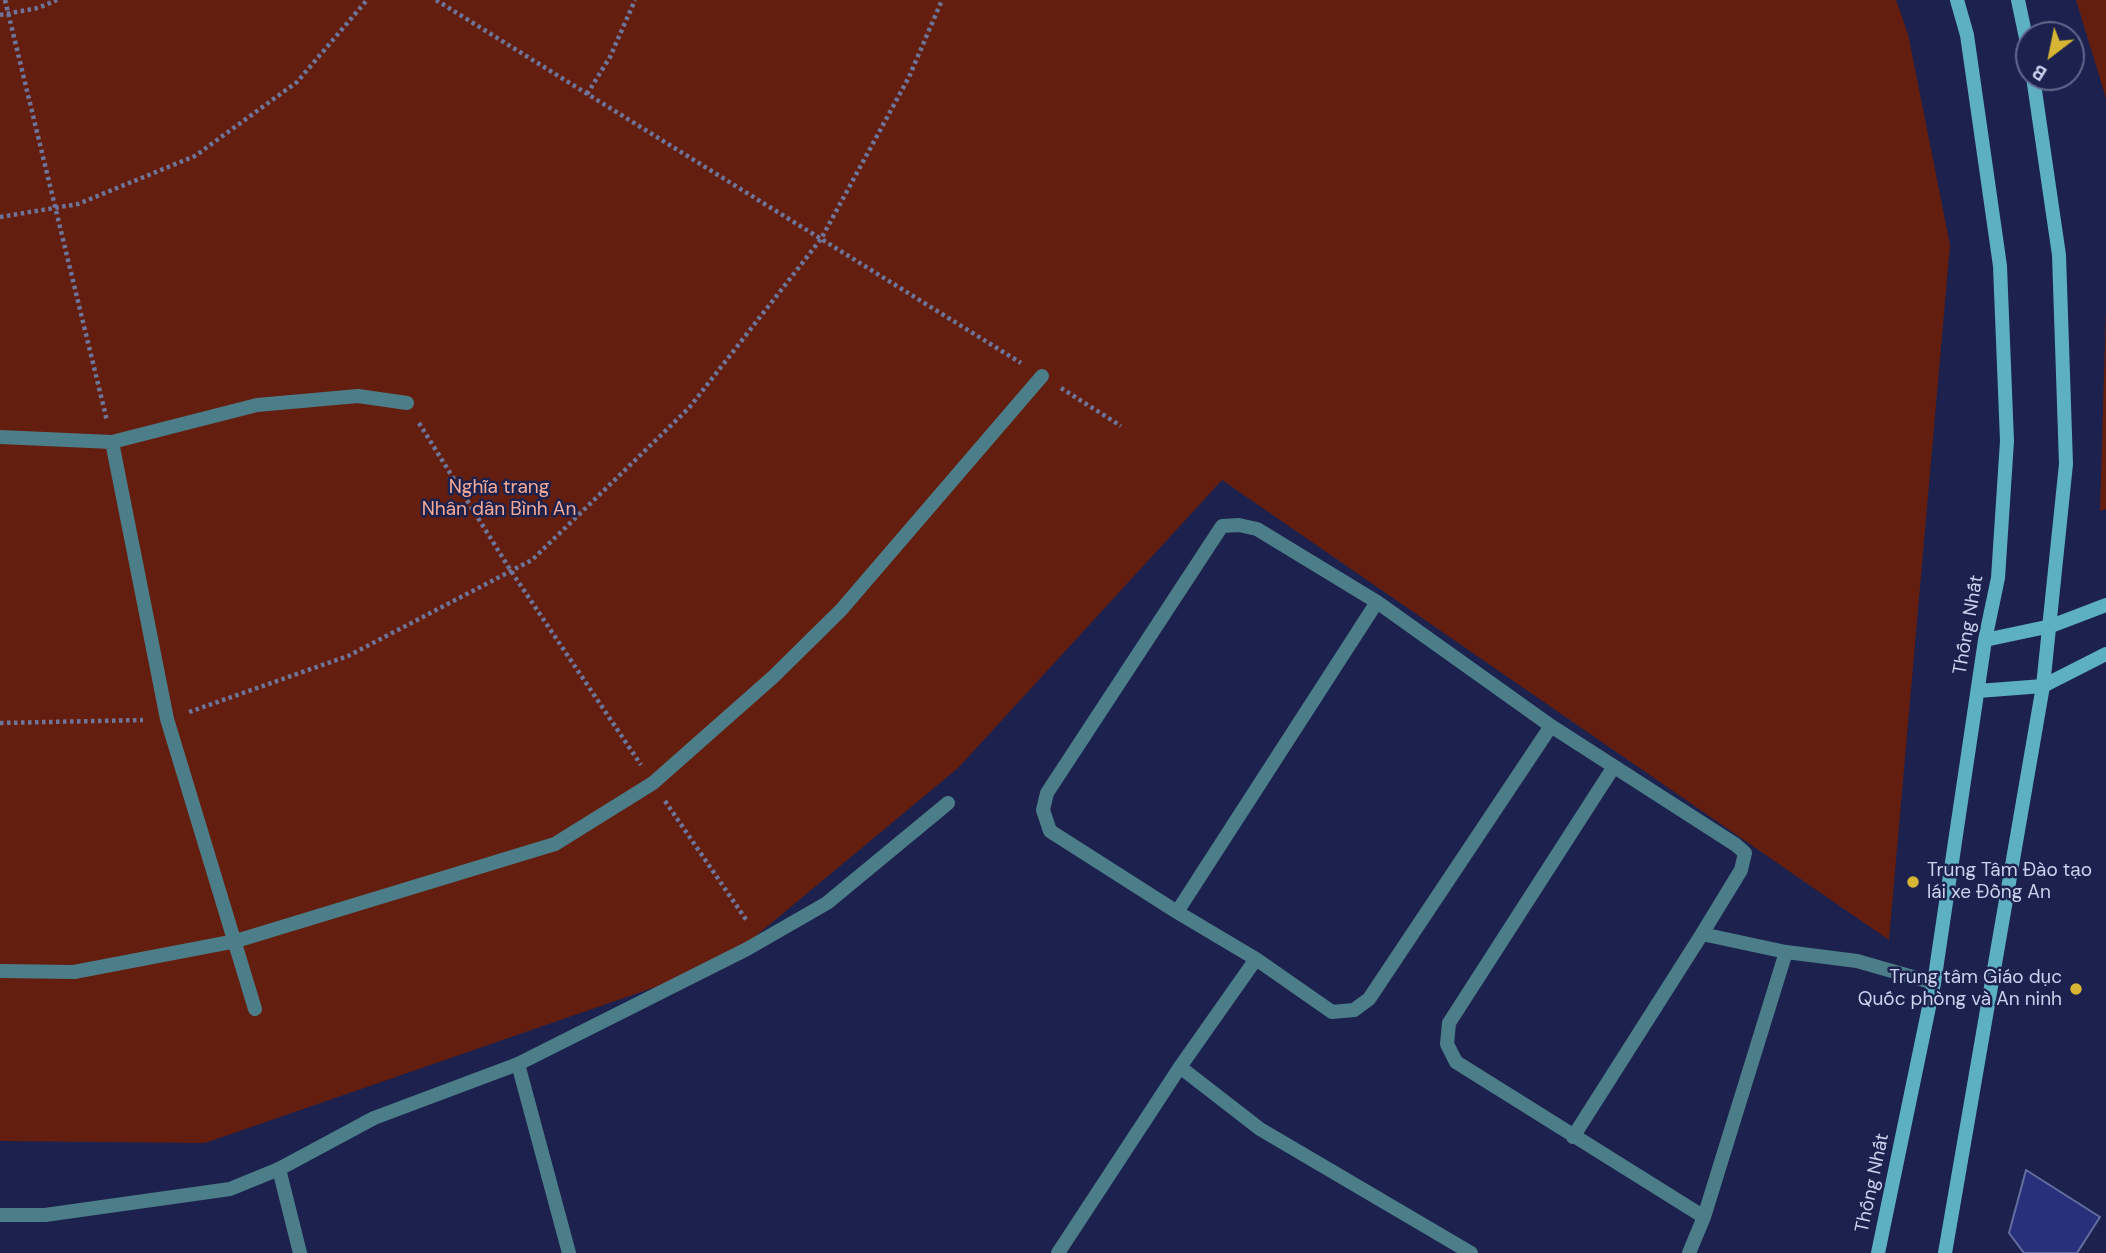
<!DOCTYPE html>
<html>
<head>
<meta charset="utf-8">
<style>
	body { margin:0 }
	#map { position:relative; width:2106px; height:1253px; overflow:hidden; background:#1c224d; font-family:"DM Sans",sans-serif }
	canvas { display:block }
	.north { position:absolute; left:2015px; top:21px; width:70px; height:70px; box-sizing:border-box; background:#1c224d; border:2px solid #62688d; border-radius:50%; rotate:212deg; font-size:19px; font-weight:700; line-height:28px; text-align:center; color:#cad2ee }
	.north::after { content:''; display:block; margin:auto; width:24px; height:32px; background:#d6b534; clip-path:polygon(50% 0,100% 100%,50% 72%,0 100%) }
</style>
</head>
<body>
<div id="map">
<canvas width="2106" height="1253"></canvas>
<div class="north">B</div>
</div>
<script>
const ctx = document.querySelector('canvas').getContext('2d');
ctx.lineJoin = 'round';
function fill(path, color) {
  ctx.fillStyle = color;
  ctx.fill(path, 'evenodd');
}
function poly(rows) {
  const path = new Path2D();
  for (const r of rows) {
    path.moveTo(r[0], r[1]);
    for (let i = 2; i < r.length; i += 2) path.lineTo(r[i], r[i + 1]);
  }
  return path;
}
function stroke(path, color, width, dash) {
  ctx.strokeStyle = color;
  ctx.lineWidth = width;
  ctx.lineCap = dash ? 'butt' : 'round';
  ctx.setLineDash(dash || []);
  ctx.stroke(path);
}
function write(font, color, halo, rows, align = 'center') {
  ctx.font = font + ' "DM Sans",sans-serif';
  ctx.lineWidth = 5;
  ctx.setLineDash([]);
  ctx.textBaseline = 'middle';
  ctx.strokeStyle = halo;
  ctx.fillStyle = color;
  for (const [text, x, y, turn = 0] of rows) {
    ctx.save();
    ctx.translate(x, y);
    ctx.rotate((+turn || 0) * Math.PI / 180);
    ctx.textAlign = isNaN(turn) ? turn : align;
    if (halo) ctx.strokeText(text, 0, 0);
    ctx.fillText(text, 0, 0);
    ctx.restore();
  }
}
fill(poly([
	[0,0,1896,0,1908,34,1950,245,1889,940,1222,480,958,768,722,964,205,1143,0,1141],
	[2076,0,2106,0,2106,98],
	[2106,309,2106,509,2100,511]
]), '#641e0f');
const building = poly([
	[2026,1170,2100,1217,2077,1253,2024,1253,2009,1233,2026,1170]
]);
fill(building, '#29307b');
stroke(building, '#636ea0', 2);
stroke(poly([
	[5,0,107,421],
	[436,0,1021,363],
	[0,15,38,8,57,0],
	[587,94,610,57,635,0],
	[0,217,78,204,195,156,297,82,367,0],
	[1061,388,1121,426],
	[419,423,511,571,641,765],
	[189,712,348,656,532,560,689,408,821,239,909,77,942,0],
	[0,723,143,720],
	[665,801,747,921]
]), '#6e7599', 4.5, [3.5, 3.5]);
stroke(poly([
	[0,437,112,442,257,405,358,396,407,403],
	[112,442,167,719,255,1009],
	[1377,602,1177,912,1256,959,1332,1012,1354,1010,1369,999,1551,726,1736,845,1745,853,1741,870,1702,934],
	[1613,768,1449,1023,1447,1044,1456,1062,1704,1217],
	[1177,912,1050,831,1043,810,1047,793,1222,526,1239,525,1257,529,1377,602,1551,726],
	[0,971,74,972,236,941,555,844,653,783,773,677,841,610,1042,376],
	[518,1064,747,949,827,903,948,803],
	[1180,1067,1260,1129,1471,1253],
	[1573,1137,1702,934,1786,952,1857,961,1934,983],
	[0,1215,45,1215,230,1189,279,1169],
	[1058,1253,1180,1067,1256,959],
	[1689,1253,1704,1217,1786,952]
]), '#4c7e89', 14);
stroke(poly([
	[300,1253,279,1169,374,1118,518,1064,569,1253]
]), '#4c7e89', 14);
stroke(poly([
	[2018,0,2029,52],
	[1985,640,2051,626,2106,605],
	[1978,691,2043,686,2106,654],
	[1878,1253,1934,983,1985,640,1998,578,2007,441,2000,266,1967,35,1957,0],
	[1945,1253,2043,686,2066,464,2059,255,2033,77]
]), '#5cb0c2', 14);
for (const [x, y, r, color] of [
	[1913,882,7,"#d6b534"],
	[2076,989,7,"#d6b534"]
]) {
  const dot = new Path2D();
  dot.arc(x, y, r, 0, 2 * Math.PI);
  ctx.fillStyle = color;
  ctx.fill(dot);
  stroke(dot, '#1c224d', 2.5);
}
write('19px', '#f5aa98', '#1c224d', [
	["Nghĩa trang",499,488],
	["Nhân dân Bình An",499,510]
]);
write('19px', '#cad2ee', '#1c224d', [
	["Thống Nhất",1969,625,-80],
	["Thống Nhất",1873,1183,-78]
]);
write('19px', '#cad2ee', '#1c224d', [
	["Trung Tâm Đào tạo",1927,871],
	["lái xe Đồng An",1927,893],
	["Trung tâm Giáo dục",2062,978,"right"],
	["Quốc phòng và An ninh",2062,1000,"right"]
], 'left');
</script>
</body>
</html>
